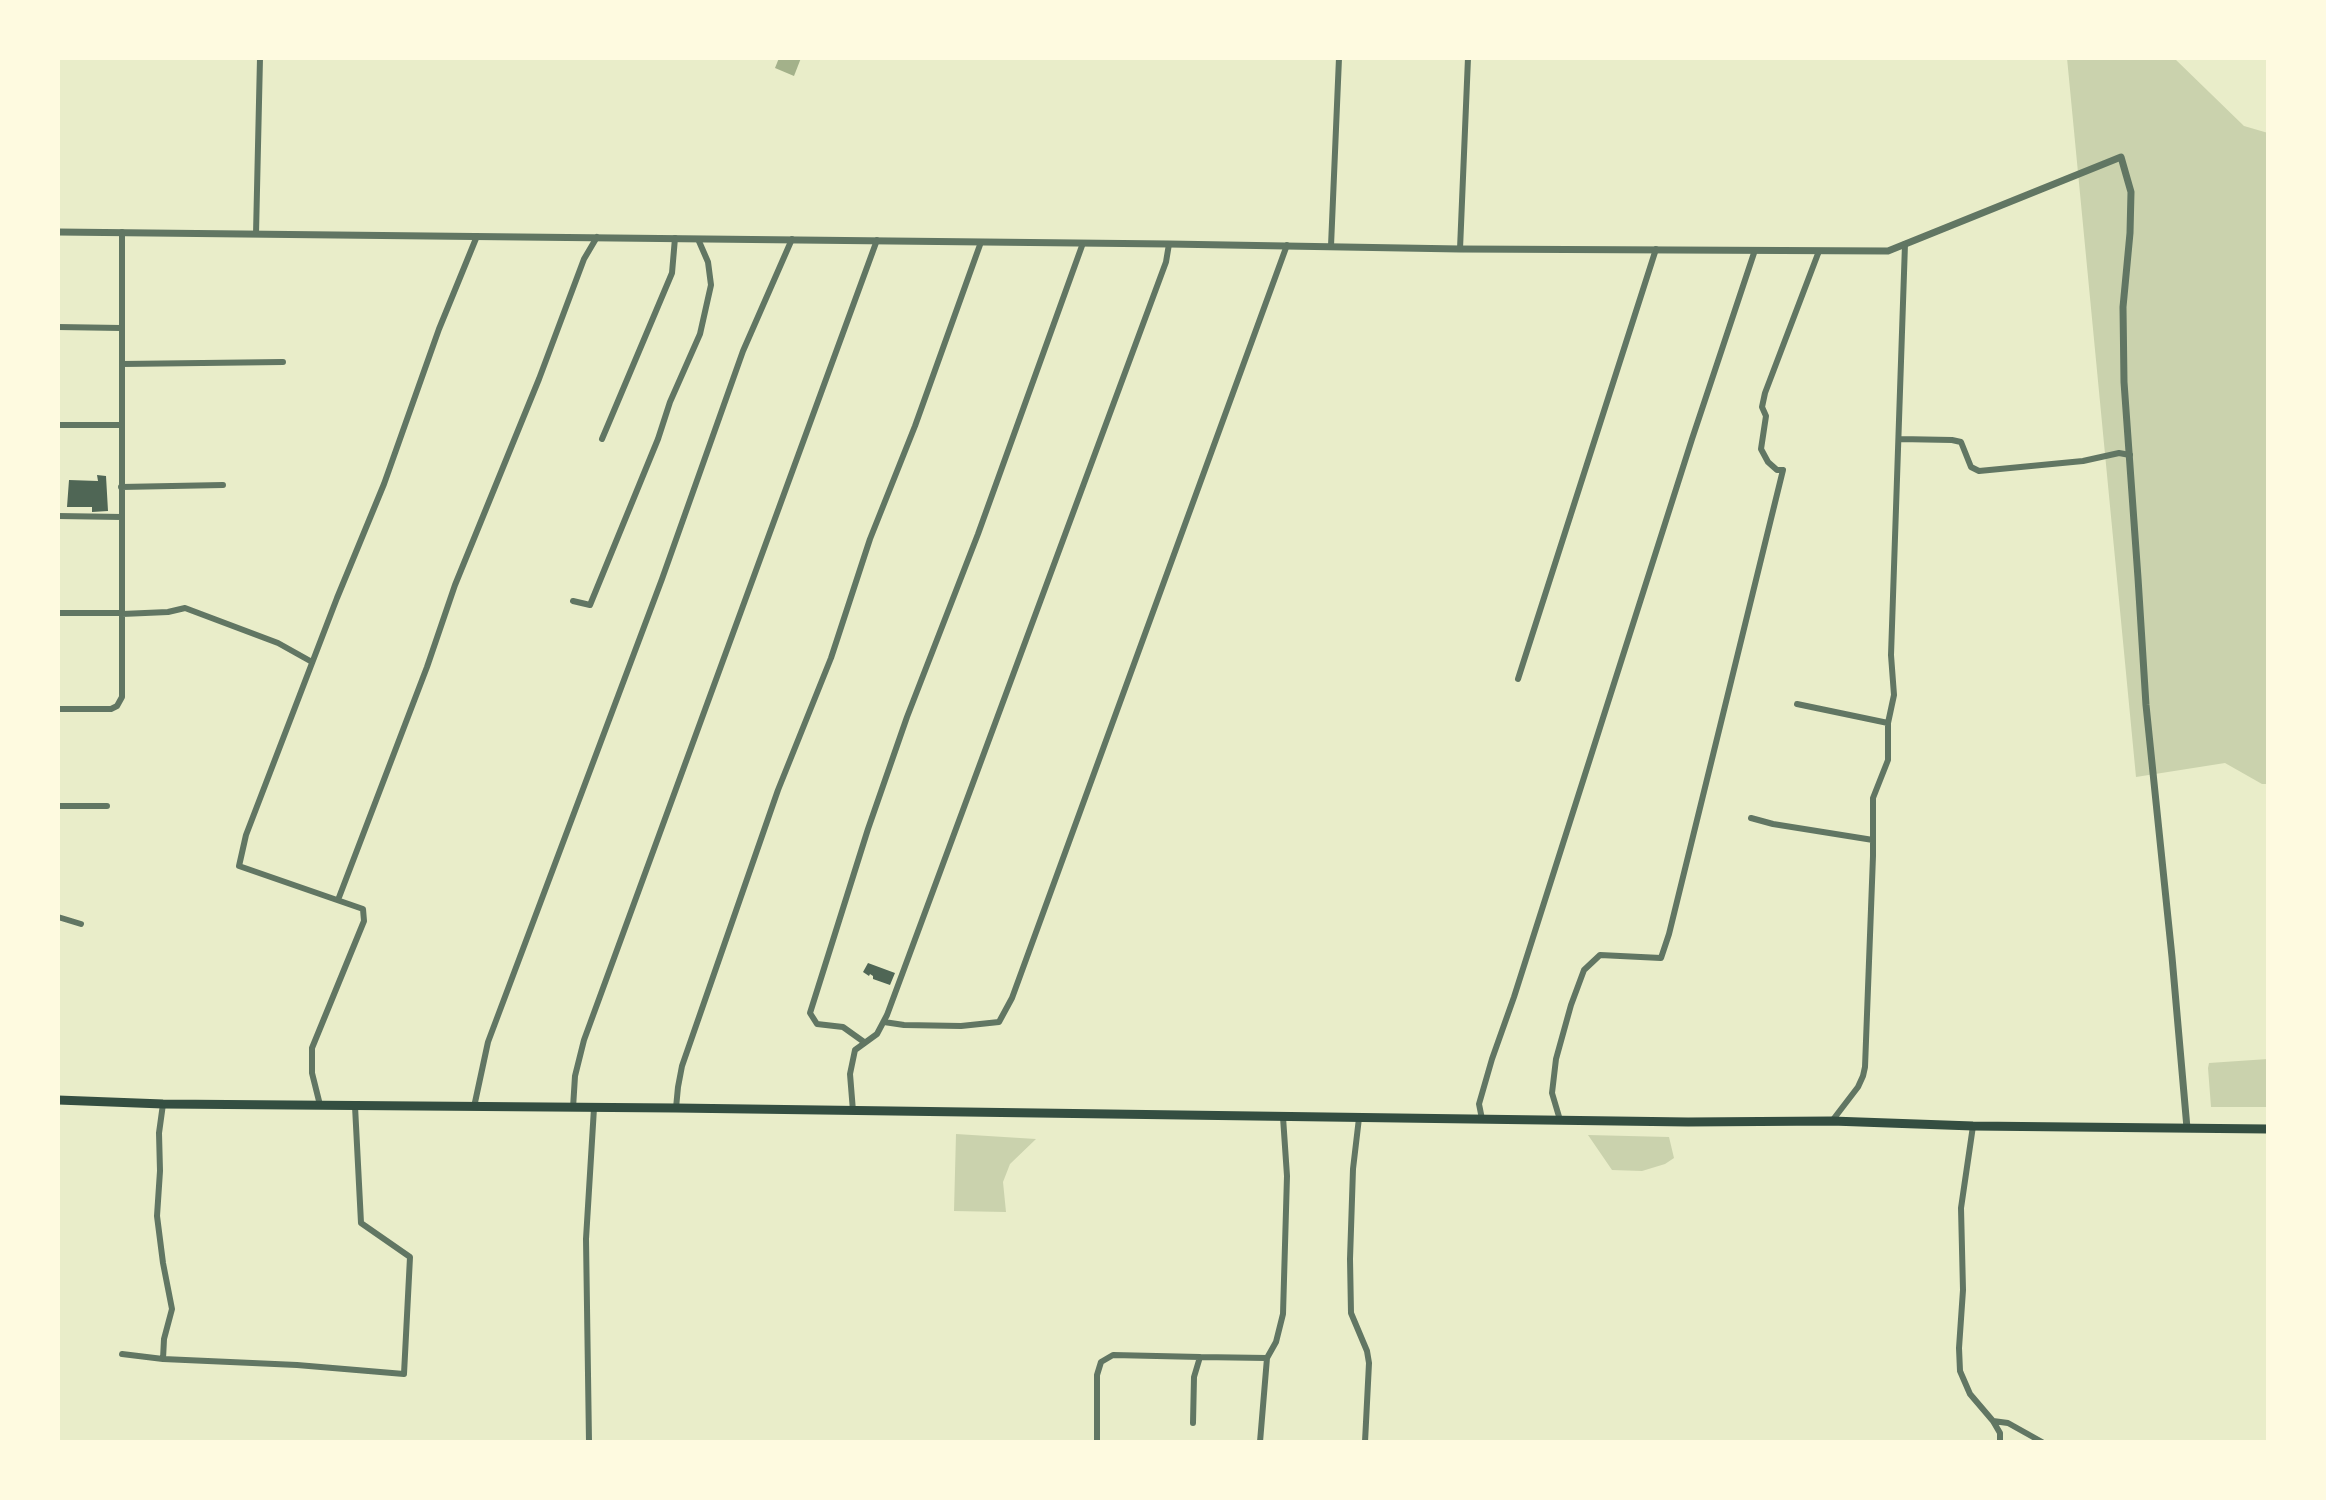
<!DOCTYPE html>
<html>
<head>
<meta charset="utf-8">
<style>
	body { margin:0 }
	#map { position:relative; width:2326px; height:1500px; overflow:hidden; background:#e9edc9; font-family:Commissioner,sans-serif }
	canvas { display:block }
	.frame { position:absolute; inset:0; border:60px solid #fefae0; pointer-events:none }
</style>
</head>
<body>
<div id="map">
<canvas width="2326" height="1500"></canvas>
<div class="frame"></div>
</div>
<script>
const ctx = document.querySelector('canvas').getContext('2d');
ctx.lineJoin = 'round';
function fill(path, color) {
  ctx.fillStyle = color;
  ctx.fill(path, 'evenodd');
}
function poly(rows) {
  const path = new Path2D();
  for (const r of rows) {
    path.moveTo(r[0], r[1]);
    for (let i = 2; i < r.length; i += 2) path.lineTo(r[i], r[i + 1]);
  }
  return path;
}
function stroke(path, color, width, dash) {
  ctx.strokeStyle = color;
  ctx.lineWidth = width;
  ctx.lineCap = dash ? 'butt' : 'round';
  ctx.setLineDash(dash || []);
  ctx.stroke(path);
}
fill(poly([
	[2067,58,2174,58,2244,126,2268,133,2268,784,2262,784,2225,763,2136,777],
	[2268,1059,2268,1107,2211,1107,2208,1068,2209,1063],
	[956,1134,1036,1139,1010,1164,1003,1182,1006,1212,954,1211],
	[1588,1135,1669,1137,1674,1158,1665,1164,1642,1171,1612,1170]
]), '#cad2ad');
fill(poly([
	[779,58,801,58,794,76,775,68]
]), '#a3b18a');
fill(poly([
	[97,475,106,476,108,511,92,512,92,507,67,507,69,480,98,481],
	[868,963,895,973,890,985,873,979,873,976,870,974,869,976,863,972]
]), '#4f6655');
stroke(poly([
	[256,234,260,58],
	[1331,246,1339,58],
	[1460,249,1468,58],
	[58,327,121,328],
	[122,364,283,362],
	[58,425,122,425],
	[602,439,672,273,675,238],
	[1899,439,1952,440,1961,442,1971,467,1979,471,2083,461,2119,453,2130,455],
	[121,487,223,485],
	[58,516,122,517],
	[573,601,590,605,658,439,670,402,700,334,711,285,708,262,698,239],
	[58,613,122,613],
	[122,614,168,612,185,608,278,643,312,662],
	[1518,679,1656,249],
	[1797,704,1888,723],
	[58,709,111,709,117,706,122,697,122,232],
	[58,806,107,806],
	[1751,818,1773,824,1873,840],
	[338,900,427,667,455,585,539,379,584,259,597,237],
	[58,917,81,924],
	[884,1022,904,1025,961,1026,999,1022,1012,998,1287,245],
	[864,1042,843,1027,817,1024,810,1013,868,829,907,717,978,534,1083,243],
	[320,1105,312,1073,312,1048,364,921,363,909,239,866,246,835,337,598,384,484,439,329,477,236],
	[474,1107,488,1042,662,579,743,351,792,239],
	[573,1108,575,1076,584,1040,877,240],
	[676,1108,678,1087,682,1066,778,790,831,658,870,539,915,426,981,242],
	[853,1111,850,1074,855,1050,877,1034,887,1015,1166,262,1169,244],
	[1359,1118,1353,1169,1350,1259,1351,1313,1367,1351,1369,1363,1365,1442],
	[1482,1119,1479,1104,1492,1059,1514,997,1692,439,1755,250],
	[1560,1120,1552,1093,1556,1059,1571,1005,1584,970,1600,955,1661,958,1669,934,1783,470,1777,470,1768,462,1761,449,1766,416,1762,407,1765,393,1819,251],
	[1832,1121,1858,1087,1863,1076,1865,1067,1873,856,1873,798,1888,760,1888,723,1894,695,1891,655,1905,244],
	[1973,1126,1961,1208,1963,1290,1959,1348,1960,1371,1970,1394,1993,1421,2000,1433,2000,1442],
	[122,1354,163,1359,164,1339,172,1309,163,1263,157,1216,160,1171,159,1133,163,1104],
	[163,1359,297,1365,404,1374,410,1257,361,1223,355,1106],
	[1993,1421,2008,1423,2042,1442],
	[1193,1423,1194,1377,1200,1357,1267,1358],
	[589,1442,586,1239,594,1108],
	[1097,1442,1097,1375,1101,1362,1113,1355,1200,1357],
	[1260,1442,1267,1358,1276,1342,1283,1314,1287,1176,1283,1117]
]), '#617663', 6);
stroke(poly([
	[58,232,1169,244,1460,249,1888,251,2121,157,2131,192,2130,233,2123,307,2124,382,2138,578,2146,705,2172,957,2187,1128]
]), '#617663', 7);
stroke(poly([
	[58,1100,163,1104,676,1108,1688,1122,1832,1121,1973,1126,2268,1129]
]), '#344e41', 9);
</script>
</body>
</html>
